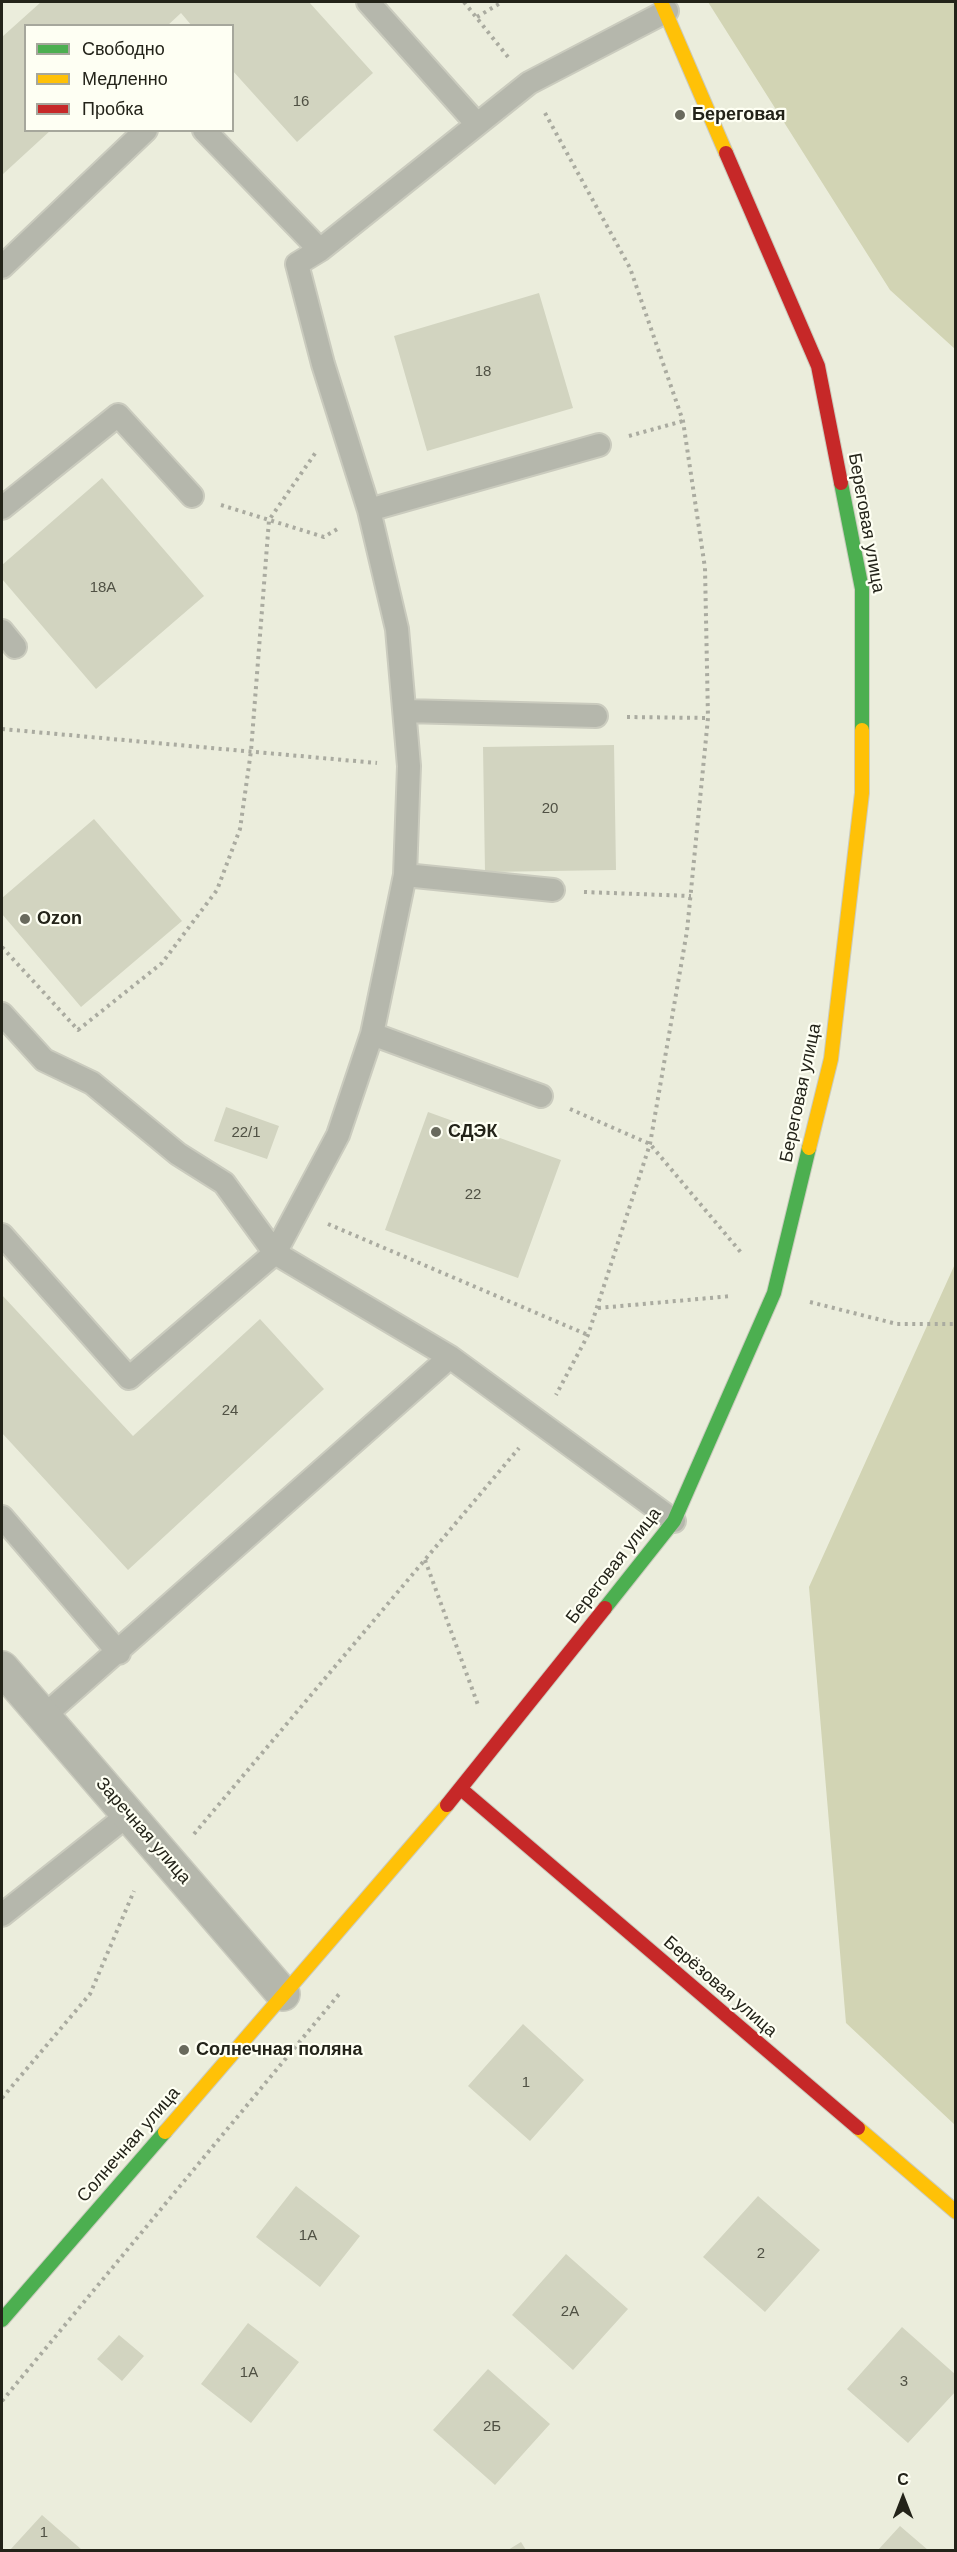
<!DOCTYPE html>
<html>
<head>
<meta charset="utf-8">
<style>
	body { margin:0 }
	#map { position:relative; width:957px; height:2552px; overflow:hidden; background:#ebeddc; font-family:Arial,sans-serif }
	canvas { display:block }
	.frame { position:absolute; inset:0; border:3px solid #232319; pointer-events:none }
	.legend { position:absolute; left:24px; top:24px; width:210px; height:108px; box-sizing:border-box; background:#fefff3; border:2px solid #a6a79c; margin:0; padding:8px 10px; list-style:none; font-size:18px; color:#232319 }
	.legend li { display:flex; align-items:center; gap:12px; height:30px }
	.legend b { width:30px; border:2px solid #a6a79c }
	.north { position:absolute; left:873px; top:2468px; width:60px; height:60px; -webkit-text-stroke:4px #fefff3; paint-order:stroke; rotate:0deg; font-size:16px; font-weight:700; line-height:24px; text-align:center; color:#232319 }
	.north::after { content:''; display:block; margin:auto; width:21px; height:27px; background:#232319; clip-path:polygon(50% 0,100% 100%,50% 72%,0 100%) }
</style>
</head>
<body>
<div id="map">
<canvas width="957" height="2552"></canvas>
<div class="frame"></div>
<ul class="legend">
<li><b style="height:8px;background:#4caf50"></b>Свободно</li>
<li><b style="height:8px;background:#ffc107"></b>Медленно</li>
<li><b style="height:8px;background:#c62828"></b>Пробка</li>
</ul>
<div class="north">С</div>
</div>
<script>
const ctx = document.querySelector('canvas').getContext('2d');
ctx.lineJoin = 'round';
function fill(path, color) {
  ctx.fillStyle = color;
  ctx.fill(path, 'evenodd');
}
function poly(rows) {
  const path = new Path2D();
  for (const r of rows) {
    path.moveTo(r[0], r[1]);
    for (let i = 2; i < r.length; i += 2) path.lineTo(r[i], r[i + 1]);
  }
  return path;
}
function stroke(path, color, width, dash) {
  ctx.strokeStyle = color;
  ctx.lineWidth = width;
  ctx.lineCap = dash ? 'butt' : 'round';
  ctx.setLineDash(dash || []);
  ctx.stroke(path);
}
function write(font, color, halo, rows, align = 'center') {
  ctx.font = font + ' Arial,sans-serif';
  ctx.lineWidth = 4.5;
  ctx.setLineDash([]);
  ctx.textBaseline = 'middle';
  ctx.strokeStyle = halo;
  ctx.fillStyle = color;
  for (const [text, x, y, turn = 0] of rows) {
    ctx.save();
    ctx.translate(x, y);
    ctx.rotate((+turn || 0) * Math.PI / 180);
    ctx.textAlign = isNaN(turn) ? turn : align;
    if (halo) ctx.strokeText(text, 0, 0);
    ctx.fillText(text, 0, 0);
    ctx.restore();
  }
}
fill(poly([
	[708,2,955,2,955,349,890,290],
	[955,1264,956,2125,955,2125,846,2023,809,1587]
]), '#d2d4b4');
fill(poly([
	[41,2,309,2,373,73,297,142,232,70,232,26,192,26,181,13,167,26,26,26,26,130,51,130,2,175,2,37],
	[539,293,573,408,427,451,394,336],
	[102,478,204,596,96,689,2,579,2,565],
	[614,745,616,870,485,872,483,747],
	[94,819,182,921,81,1007,2,914,2,898],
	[226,1107,279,1126,267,1159,214,1141],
	[428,1112,561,1160,518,1278,385,1230],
	[2,1295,133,1436,260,1319,324,1389,128,1570,2,1433],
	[523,2024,584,2080,530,2141,468,2086],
	[296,2186,360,2236,320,2287,256,2237],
	[758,2196,820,2250,765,2312,703,2257],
	[566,2254,628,2309,573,2370,512,2315],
	[248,2323,299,2362,251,2423,201,2384],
	[902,2327,956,2375,956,2391,908,2443,847,2389],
	[119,2335,144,2356,122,2381,97,2359],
	[488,2369,550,2424,495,2485,433,2430],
	[42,2515,82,2550,10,2550],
	[900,2526,928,2550,878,2550],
	[521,2542,526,2550,508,2550]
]), '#d2d4c0');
const lane = poly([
	[368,2,476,123],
	[320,250,529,83,667,11],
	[2,267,146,130],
	[2,508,118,415,192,496],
	[369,510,599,445],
	[2,631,15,647],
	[405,711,596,716],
	[405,875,553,890],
	[2,1014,44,1060,92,1083,178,1154,224,1183,275,1253,450,1357,674,1521],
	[372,1034,541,1096],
	[2,1235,129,1378,275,1253,338,1135,372,1034,405,875,409,766,397,629,369,510,323,364,297,264,320,250,204,130],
	[2,1517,119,1653],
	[44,1716,450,1357],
	[2,1915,129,1814]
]);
const street = poly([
	[2,1668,283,1994]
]);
const fast = poly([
	[841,483,862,589,862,730],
	[605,1608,674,1521,774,1293,809,1148],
	[2,2320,165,2132]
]);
const slow = poly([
	[661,2,726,153],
	[809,1148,831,1059,862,793,862,730],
	[858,2128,956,2212],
	[165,2132,447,1805]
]);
const jam = poly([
	[726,153,818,366,841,483],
	[461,1789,858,2128],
	[447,1805,605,1608]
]);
stroke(lane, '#cacbbe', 26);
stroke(street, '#cacbbe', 36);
stroke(fast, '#cacbbe', 16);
stroke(slow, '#cacbbe', 16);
stroke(jam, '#cacbbe', 16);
stroke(poly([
	[464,2,508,57],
	[477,17,502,2],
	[545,113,630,268,683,421,705,568,708,718,687,931,650,1144,588,1335,556,1395],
	[629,436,683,421],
	[221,505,324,537,339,528],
	[627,717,708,718],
	[2,729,377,763],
	[584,892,691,896],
	[2,947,78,1030,162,963,217,890,240,829,251,751,269,520,316,452],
	[570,1109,650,1144,743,1255],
	[328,1224,588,1335],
	[810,1302,897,1324,956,1324],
	[598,1308,732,1296],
	[425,1560,478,1705],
	[194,1834,519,1448],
	[2,2098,90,1994,134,1891],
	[2,2401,340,1993]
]), '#aaaba0', 4, [3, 4.5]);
stroke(lane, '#b5b7ac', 22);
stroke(street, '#b5b7ac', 33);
stroke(fast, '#4caf50', 14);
stroke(slow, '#ffc107', 14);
stroke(jam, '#c62828', 14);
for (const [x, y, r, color] of [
	[680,115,6,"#696a5d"],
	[25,919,6,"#696a5d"],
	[436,1132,6,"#696a5d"],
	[184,2050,6,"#696a5d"]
]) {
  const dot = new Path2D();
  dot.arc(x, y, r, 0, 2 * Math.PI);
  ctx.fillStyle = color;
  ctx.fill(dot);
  stroke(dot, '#fefff3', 2);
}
write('15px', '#505144', null, [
	["16",301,102],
	["18",483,372],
	["18А",103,588],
	["20",550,809],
	["22/1",246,1133],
	["22",473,1195],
	["24",230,1411],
	["1",526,2083],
	["1А",308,2236],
	["2",761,2254],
	["2А",570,2312],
	["1А",249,2373],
	["3",904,2382],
	["2Б",492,2427],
	["1",44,2533]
]);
write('bold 18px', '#232319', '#fefff3', [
	["Береговая",692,115],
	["Ozon",37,919],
	["СДЭК",448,1132],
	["Солнечная поляна",196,2050]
], 'left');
write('18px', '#232319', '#fefff3', [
	["Береговая улица",866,523,80],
	["Береговая улица",801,1093,-78],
	["Береговая улица",614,1566,-52],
	["Заречная улица",143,1831,49],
	["Берёзовая улица",720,1987,41],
	["Солнечная улица",129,2145,-49]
]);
</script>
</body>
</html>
